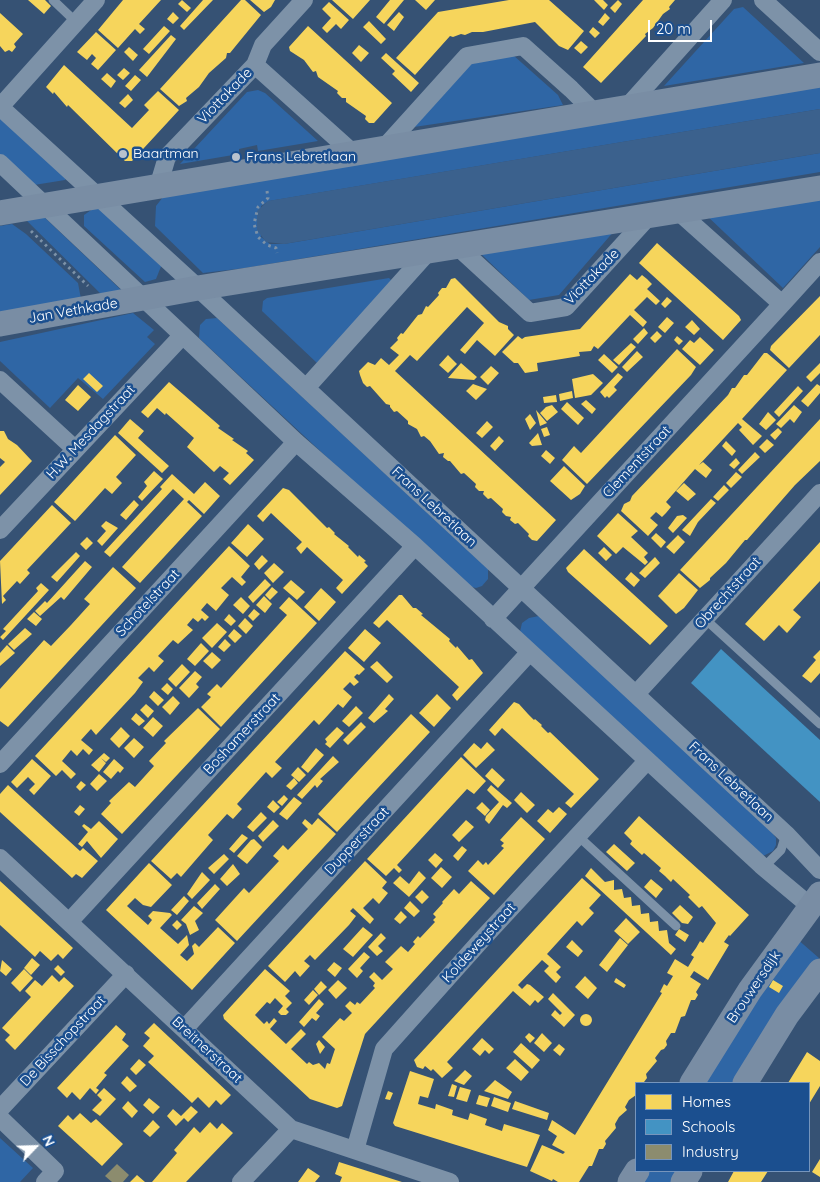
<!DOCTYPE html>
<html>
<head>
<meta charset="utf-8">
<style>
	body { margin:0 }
	#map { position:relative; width:820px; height:1182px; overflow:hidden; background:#365274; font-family:Quicksand,sans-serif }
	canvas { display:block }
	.legend { position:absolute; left:635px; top:1082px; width:175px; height:90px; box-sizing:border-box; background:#1b4f8f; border:1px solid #7695bc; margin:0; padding:6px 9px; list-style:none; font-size:15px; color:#fff }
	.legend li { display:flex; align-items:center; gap:10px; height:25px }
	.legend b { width:25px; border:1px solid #7695bc }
	.north { position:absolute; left:10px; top:1122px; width:50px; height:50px; -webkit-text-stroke:4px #1b4f8f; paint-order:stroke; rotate:66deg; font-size:14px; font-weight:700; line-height:20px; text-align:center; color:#fff }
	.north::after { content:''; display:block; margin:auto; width:18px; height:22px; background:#fff; clip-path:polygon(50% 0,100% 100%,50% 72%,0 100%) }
	.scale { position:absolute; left:648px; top:20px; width:64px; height:22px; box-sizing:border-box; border:2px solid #fff; border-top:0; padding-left:6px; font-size:15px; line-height:18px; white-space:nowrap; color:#fff; -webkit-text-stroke:4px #1b4f8f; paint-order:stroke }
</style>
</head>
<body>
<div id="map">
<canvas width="820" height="1182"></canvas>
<ul class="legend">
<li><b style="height:14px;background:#f6d55c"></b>Homes</li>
<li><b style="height:14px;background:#4393c3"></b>Schools</li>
<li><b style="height:14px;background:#8c8c6e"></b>Industry</li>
</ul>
<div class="north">N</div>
<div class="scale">20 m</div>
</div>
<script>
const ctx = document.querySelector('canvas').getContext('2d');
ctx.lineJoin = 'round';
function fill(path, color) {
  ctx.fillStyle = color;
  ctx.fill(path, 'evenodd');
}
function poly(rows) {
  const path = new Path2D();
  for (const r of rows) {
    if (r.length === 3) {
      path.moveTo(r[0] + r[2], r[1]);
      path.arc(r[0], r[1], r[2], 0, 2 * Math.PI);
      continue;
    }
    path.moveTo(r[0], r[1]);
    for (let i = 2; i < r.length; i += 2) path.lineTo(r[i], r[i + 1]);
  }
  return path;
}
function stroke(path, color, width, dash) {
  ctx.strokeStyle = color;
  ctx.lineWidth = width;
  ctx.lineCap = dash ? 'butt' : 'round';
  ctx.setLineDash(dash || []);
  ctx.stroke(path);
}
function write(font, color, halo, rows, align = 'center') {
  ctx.font = font + ' Quicksand,sans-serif';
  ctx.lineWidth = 5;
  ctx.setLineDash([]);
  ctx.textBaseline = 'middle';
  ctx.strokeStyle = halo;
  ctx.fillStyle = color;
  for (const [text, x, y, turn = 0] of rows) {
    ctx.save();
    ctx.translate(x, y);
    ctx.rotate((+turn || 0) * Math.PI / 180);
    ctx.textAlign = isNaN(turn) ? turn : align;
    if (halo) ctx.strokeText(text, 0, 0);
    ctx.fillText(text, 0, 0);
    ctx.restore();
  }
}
fill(poly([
	[743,7,804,63,664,86,734,9],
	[513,55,558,95,563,105,414,127,471,64],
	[820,85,820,109,269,201,261,206,261,237,270,244,284,244,820,153,820,172,245,268,203,273,155,226,156,206,163,197],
	[258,90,265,93,318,141,258,151,257,145,239,149,239,154,180,164,247,92],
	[0,115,67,177,65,180,34,185,0,155],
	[820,197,820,247,783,288,705,214],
	[97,206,162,264,156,279,145,282,84,226,84,215],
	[22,216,43,216,121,290,107,300],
	[12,224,26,234,78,283,81,299,0,313,0,226],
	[615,230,559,295,529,300,479,252],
	[389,278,392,281,317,363,262,311,263,301,267,298],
	[133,313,154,330,147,337,155,344,103,399,78,378,50,408,0,361,0,342],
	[217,318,488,569,488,579,482,586,476,588,464,585,199,338,200,325,206,319],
	[539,616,770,830,776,838,776,845,773,851,763,856,519,636,522,623,529,618],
	[796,938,819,958,762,1040,738,1083,699,1083],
	[0,1138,33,1168,20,1182,0,1182],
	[645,1171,684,1171,677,1182,639,1182]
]), '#2f66a5');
fill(poly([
	[820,109,820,153,284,244,266,242,257,230,257,211,268,201]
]), '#3b618d');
fill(poly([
	[28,0,45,0,51,6,44,14],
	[123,0,161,0,139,24,145,29,140,34,135,29,118,48,98,30],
	[182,0,191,8,187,12,178,4],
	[203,0,213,0,184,30,180,26],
	[241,0,245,0,261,15,230,53,227,53,226,58,209,73,199,87,186,98,187,101,179,106,160,89],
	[250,0,275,0,271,7,264,12],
	[332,0,370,0,353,19],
	[390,0,404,0,384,24,376,17],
	[415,0,435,0,426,10],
	[509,0,549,0,584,31,568,50,559,46,535,22,483,32,472,32,465,35,461,34,453,37,450,36,415,75,396,58,438,12],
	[594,0,603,0,608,5,604,10],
	[618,0,622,4,615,13,610,8],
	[643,0,675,0,669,7,670,9,663,14,653,28,645,34,646,36,601,83,583,67],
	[329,2,349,20,341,29,336,24,327,33,322,28,331,18,322,9],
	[173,12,179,18,173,24,167,19],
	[399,12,404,17,394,31,387,25],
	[0,13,23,34,14,44,16,47,12,52,9,50,5,52,0,46],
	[605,13,610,18,603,26,598,22],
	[369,21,386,39,381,44,363,27],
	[164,26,170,31,149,54,143,49],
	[308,26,392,103,374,123,369,123,365,119,366,116,346,102,346,98,342,98,337,93,338,91,318,77,316,71,313,72,304,60,290,51,289,47],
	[593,27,600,33,595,38,589,32],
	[96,32,116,50,98,70,91,64,96,58,92,54,87,60,77,52],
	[171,35,176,39,147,77,139,70],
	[581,41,588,47,581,54,574,48],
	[359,45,369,53,361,62,352,53],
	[129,47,138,55,133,61,124,52],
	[386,53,419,83,411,92,392,74,395,71,381,58],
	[64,65,132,128,149,110,144,105,158,91,179,110,132,161,125,161,68,105,67,107,54,92,53,94,46,87],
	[124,68,130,73,123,80,117,75],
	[107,73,116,81,111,88,101,79],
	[135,75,141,80,131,91,125,86],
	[128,94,133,100,125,108,119,103],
	[657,243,739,316,741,320,723,340,639,263],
	[630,274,637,280,642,275,647,279,652,284,647,289,660,301,656,305,647,297,634,310,647,322,643,327,630,315,598,349,594,346,591,351,579,352,580,356,537,363,538,371,525,373,518,363,514,363,502,352,518,336,522,339,525,337,580,329],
	[455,278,499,322,508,326,508,329,514,335,495,356,477,340,465,354,460,350,484,323,467,307,417,361,410,355,395,371,556,520,537,541,532,540,528,536,529,534,518,523,515,524,510,520,511,517,506,516,502,512,503,509,491,498,488,499,483,494,484,491,479,491,475,487,476,484,464,473,461,474,450,461,448,461,443,457,444,453,439,454,430,441,424,436,421,437,417,429,408,424,408,421,397,411,394,412,390,407,390,405,386,404,370,386,367,387,363,383,360,375,359,371,368,362,375,365,381,358,389,365,399,355,390,348,398,340,397,338,401,333,403,334,418,315,422,314,426,306,428,307,439,295,438,293,442,288,446,288,451,279],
	[820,296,820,335,789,368,770,350,771,346],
	[667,297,672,301,665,308,661,304],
	[667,317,674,323,665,333,658,327],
	[692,320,700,329,694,335,685,327],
	[644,328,648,333,638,344,633,339],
	[657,331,662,336,655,343,650,338],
	[677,336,683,341,679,345,674,340],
	[700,337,714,350,700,365,682,349,690,340,694,343],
	[631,343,636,347,619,365,613,360],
	[677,349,696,367,691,375,587,484,562,460,574,446,581,453],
	[637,351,643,357,627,372,622,367],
	[764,353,767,353,787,370,742,419,762,436,753,445,739,430,742,427,738,423,699,465,703,462,712,470,706,478,695,469,666,502,671,507,666,513,662,517,656,512,650,518,658,525,648,536,621,511,624,504,630,501,632,496,728,395,732,388,735,388,744,375,747,375],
	[604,354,618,367,612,373,598,360],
	[448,355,457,364,448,373,439,365],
	[461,363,477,377,474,380,448,378],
	[820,363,820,373,811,382,806,377],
	[491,366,499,373,488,385,480,377],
	[89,373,103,386,97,392,83,379],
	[618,373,623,377,614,387,617,390,609,398,607,396,605,398,600,392],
	[593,374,603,383,591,395,575,398,572,379],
	[169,382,220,426,218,428,234,439,232,440,248,451,246,453,254,460,230,485,223,479,229,473,220,466,214,472,187,447,194,438,166,413,165,415,157,408,148,418,141,412],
	[473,384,487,389,476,400,466,391],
	[817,384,820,386,820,393,808,407,801,401],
	[78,385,91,397,78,411,65,400],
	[798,386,803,391,779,417,774,412],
	[572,391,573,398,560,401,559,394],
	[556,395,557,402,544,403,543,397],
	[586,400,596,409,592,414,581,404],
	[567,402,584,418,578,425,561,409],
	[552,405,558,412,547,421,540,413,546,407],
	[794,405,802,412,794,423,790,419,781,428,776,424],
	[536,410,547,423,540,426],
	[768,412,776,420,766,430,759,424],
	[530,414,536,423,530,430,525,419],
	[130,419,144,431,138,438,169,466,162,473,118,433],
	[820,419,820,461,795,485,747,540,745,540,726,563,710,578,710,580,700,588,680,570],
	[487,421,493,427,482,438,476,433],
	[547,427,550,435,544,437,541,429],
	[778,428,782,432,775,440,770,435],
	[0,431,4,431,8,439,17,445,32,461,0,495,0,467,5,462,0,458],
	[538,433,542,445,532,446,529,443],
	[115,435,136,455,116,477,122,483,112,494,105,488,75,521,54,502],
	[499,436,504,441,495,451,490,446],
	[767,439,774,445,765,453,759,447],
	[726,441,736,451,732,456,722,446],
	[546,450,555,458,550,464,541,456],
	[755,452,760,457,742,474,738,470],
	[736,458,740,463,734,469,729,465],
	[564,466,585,486,580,494,571,500,550,481],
	[154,471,163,479,142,501,138,497,147,486,144,482],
	[736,472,742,477,731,488,726,483],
	[172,474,194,494,205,482,220,496,204,514,189,500,187,502,202,516,140,583,122,567,184,499,173,489,110,557,104,552,162,489,160,487],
	[684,483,696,494,688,501,676,491],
	[724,485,729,490,718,501,713,497],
	[283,488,289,490,327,528,329,527,335,533,334,534,349,546,348,547,358,557,359,555,366,561,364,562,368,566,342,594,336,588,343,580,307,547,301,554,296,548,302,542,271,513,263,522,257,516],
	[711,499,716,503,698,522,690,536,682,530],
	[134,500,139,505,126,520,120,515],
	[52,505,71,523,27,570,30,573,20,584,17,581,3,596,6,600,2,604,0,561],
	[618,513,638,531,631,537,648,553,644,557,648,562,645,565,623,547,616,554,597,536],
	[683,515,687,518,673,533,668,528,677,516],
	[106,521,118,528,102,546,97,541,106,531,101,526],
	[248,524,264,539,247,557,231,543],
	[656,533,666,542,661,548,651,538],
	[678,535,685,542,674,554,666,547],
	[87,537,93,543,86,550,80,544],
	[820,542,820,581,793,610,801,617,787,633,779,625,764,641,745,624],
	[229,546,250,566,241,577,246,582,242,586,232,577,221,588,229,595,216,611,207,603,201,610,209,617,205,621,202,618,198,622,193,618,187,625,193,630,178,644,173,640,158,656,164,661,154,672,149,667,138,678,143,682,135,693,96,735,91,729,81,740,93,750,89,755,83,749,77,756,71,750,62,761,76,774,71,779,62,770,56,776,35,756],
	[604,547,612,555,606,561,598,553],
	[584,549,668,626,650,645,568,572,566,568],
	[76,552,80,556,57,582,51,577],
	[262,555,268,561,259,570,254,564],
	[655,557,660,563,645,578,639,573],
	[85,561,92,567,64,600,61,597,40,616,35,611,45,601,47,603],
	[274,563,284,572,273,583,264,573],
	[113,567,136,588,8,727,0,721,0,689,44,640,51,646,71,625,90,604,84,599],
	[631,572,640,580,634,587,625,579],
	[679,573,698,590,684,608,676,614,658,596],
	[265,579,271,585,253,603,248,597],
	[291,580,305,592,297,600,283,588],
	[41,583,49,590,3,640,0,637,6,631,3,629,38,591,36,588],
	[272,587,278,592,270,600,265,595],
	[321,588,336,602,319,621,304,607],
	[399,595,402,595,413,608,416,608,423,614,421,615,450,639,449,641,456,648,457,646,469,660,472,659,483,673,457,701,452,695,459,687,387,620,379,628,373,623],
	[264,596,272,604,265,613,256,605],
	[241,597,250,606,243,614,233,605],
	[289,597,317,623,221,727,201,707,211,697,207,694,217,684,221,688,287,615,279,608],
	[254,609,260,614,253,621,248,616],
	[34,612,42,619,36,626,27,619],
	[229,614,236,621,231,626,224,620],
	[245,618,253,626,246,634,238,626],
	[217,623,227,632,212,648,202,638],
	[25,628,32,634,14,650,8,644],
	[234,629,242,636,235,643,228,636],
	[365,629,381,643,364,662,348,648],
	[225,639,231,645,224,652,218,647],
	[201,643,209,651,195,666,187,659],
	[7,645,15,653,0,666,0,653],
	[820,650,820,673,811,683,802,676,816,660,813,657],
	[345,651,365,669,359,675,357,674,354,677,359,682,354,686,350,682,343,689,352,697,343,708,338,704,319,725,314,720,275,762,282,768,272,778,266,772,237,804,242,809,233,819,227,814,208,835,213,840,181,877,177,873,171,879,151,861],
	[212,652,221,660,212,669,203,661],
	[377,661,393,677,387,683,370,667],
	[182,664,190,672,176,687,168,679],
	[195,671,202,677,196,684,199,687,189,698,179,688],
	[167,683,173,689,168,695,161,689],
	[154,691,164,700,158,706,149,697],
	[389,694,394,699,385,709,388,711,374,723,368,718],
	[437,694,451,708,434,727,419,713],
	[173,696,180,703,170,715,162,707],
	[514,702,519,704,528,714,534,720,535,719,542,725,541,726,548,733,550,732,599,779,571,808,565,803,574,794,502,728,495,736,489,730],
	[146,704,154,711,148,718,140,710],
	[356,706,363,713,349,727,342,721],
	[198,708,220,729,122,834,101,814,111,803,109,801,129,782,135,787,154,766,149,761,166,743,164,741],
	[136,713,145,721,139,726,131,719],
	[411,714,430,732,337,832,318,814],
	[153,717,163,726,153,737,143,728],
	[361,722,366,727,348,745,343,740],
	[121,727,130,736,119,748,110,739],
	[337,727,344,733,330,748,325,744,327,742,325,739],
	[134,738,144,747,134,758,124,748],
	[487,742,495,750,476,768,463,755,474,743,481,749],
	[316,748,324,755,308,773,301,767],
	[104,753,110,758,106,762,101,758,106,763,99,772,91,765],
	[333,756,339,762,320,779,323,781,317,788,315,785,302,799,297,795],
	[461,757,486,781,474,794,467,789,397,865,402,870,399,873,394,868,386,876,367,859],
	[32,759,51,776,34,795,29,790,35,784,28,777,17,788,11,782],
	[114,759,124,768,120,773,118,771,111,779,103,772],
	[298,767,306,775,299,782,291,775],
	[492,768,505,780,498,788,485,776],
	[99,774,107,781,97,791,90,784],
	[294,778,298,783,291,790,286,786],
	[81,781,86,785,80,791,76,787],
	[8,785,80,851,83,848,98,861,82,878,76,874,72,878,0,812,0,794],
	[491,785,512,803,507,808,503,805,489,824,485,820,486,816,499,802,487,790],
	[521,792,535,805,527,813,514,800],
	[284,795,288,799,282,806,277,802],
	[294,797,302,803,287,820,279,814],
	[273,800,280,807,274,813,267,807],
	[482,802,490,810,485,816,476,808],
	[80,805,85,809,79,816,74,812],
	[559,807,567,814,550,833,537,821,548,809,553,813],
	[261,812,267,818,253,832,247,827],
	[639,816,749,915,730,936,729,935,724,942,729,945,708,980,694,971,690,977,701,984,696,992,698,995,695,1000,691,1000,685,1016,681,1017,675,1033,671,1033,666,1041,667,1045,664,1049,661,1050,655,1058,657,1061,646,1074,647,1078,644,1082,636,1083,636,1095,629,1100,625,1107,627,1110,619,1117,615,1124,616,1128,605,1141,606,1144,603,1149,599,1149,592,1166,589,1166,579,1182,558,1182,553,1179,552,1181,530,1171,542,1145,563,1154,565,1152,552,1145,557,1136,548,1130,552,1120,575,1135,662,993,660,992,664,984,667,986,673,976,667,973,675,959,688,967,694,957,691,955,696,948,700,941,703,943,716,923,702,906,699,908,688,897,690,895,673,879,671,882,665,876,659,871,661,868,644,853,642,855,630,844,632,841,624,833],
	[521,817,545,839,494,895,468,871,478,860,483,865,486,862,488,865,504,848,501,846,504,843,500,840],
	[318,818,336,834,237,941,215,920,244,888,249,893,279,861,273,856,283,845,288,850,308,829,302,823,305,819,312,825],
	[273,820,279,826,263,842,258,836],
	[466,820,474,827,459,842,452,835],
	[99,821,118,839,101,858,87,841,82,847,78,844,88,832,82,826,84,824,91,829],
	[242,834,248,838,234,853,229,849],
	[254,839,262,847,247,864,237,856,251,840],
	[614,844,635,863,627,871,606,852],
	[462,846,467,850,458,861,453,856],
	[435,853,443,860,436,868,428,860],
	[224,854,229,859,214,874,208,868],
	[365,861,387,882,382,888,388,893,384,898,379,904,373,898,363,908,374,919,370,924,353,908,350,911,356,916,349,925,315,960,310,955,304,961,310,966,300,977,295,971,285,982,268,966],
	[149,863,172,885,151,907,143,905,135,898,127,906,148,925,152,920,148,916,153,911,170,913,172,915,160,928,178,944,187,935,189,945,180,955,187,961,194,954,192,946,195,943,199,947,218,927,235,943,192,990,106,910],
	[233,864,240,874,227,886,220,879],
	[441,867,452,877,442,888,431,878],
	[591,868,605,882,614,880,614,890,622,889,624,898,631,897,632,906,640,905,641,914,649,913,650,922,658,921,659,931,667,930,669,943,676,949,671,955,585,876],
	[419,871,426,878,409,897,393,883,400,876,409,884],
	[202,872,210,880,192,899,187,894],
	[582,878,601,895,589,908,594,913,582,926,577,921,547,954,561,967,556,972,561,977,556,983,544,971,549,966,542,960,518,985,522,989,527,984,530,985,544,997,538,1003,535,1000,530,1006,513,991,447,1062,453,1068,442,1078,433,1069,431,1071,425,1066,423,1069,417,1067,414,1060],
	[651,879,663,889,656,898,644,887],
	[0,881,73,948,63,959,58,954,51,961,40,951,35,957,0,925],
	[471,881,490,898,365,1034,342,1106,337,1108,310,1099,224,1019,223,1015,265,969,290,991,285,996,292,1003,286,1009,289,1012,286,1015,281,1015,278,1012,283,1006,275,998,270,1004,267,1002,255,1015,264,1024,267,1021,269,1024,274,1018,277,1021,270,1029,286,1044,301,1029,306,1034,291,1049,307,1064,309,1062,313,1065,319,1063,325,1069,327,1063,330,1064,335,1049,322,1037,340,1018,344,1021,352,1013,345,1006,350,1001,355,1005,357,1002,360,1004,375,988,373,986,375,983,369,977,374,972,382,980,393,969,385,962,401,946,408,952,415,944,413,942,418,936,420,938,435,922,433,920,436,917,433,914,443,903,442,902,454,889,459,894],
	[215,884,220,889,202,909,197,903],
	[422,890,429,897,422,904,415,897],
	[184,896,189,901,177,915,171,910],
	[410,901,420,911,414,917,404,908],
	[680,905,693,917,688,924,682,923,672,913],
	[194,906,203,913,195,921,199,930,190,935,186,924,181,920],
	[401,911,407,917,400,924,394,919],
	[626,918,640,932,628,944,614,931],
	[177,920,182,925,177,930,172,925],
	[363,927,373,935,353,957,343,949],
	[679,929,689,935,685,942,675,935],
	[381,933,386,938,378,946,383,951,377,956,368,947],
	[620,938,628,945,607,972,599,965],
	[572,940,583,951,578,957,566,947],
	[364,952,370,957,360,968,363,971,357,978,348,969],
	[32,958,40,965,31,975,24,968],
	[2,960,12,969,6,976,0,971],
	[334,962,342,968,335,977,327,970],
	[58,965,65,972,61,976,54,969],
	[24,969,33,978,20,992,11,983],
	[52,975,59,982,64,977,74,986,15,1050,5,1040,10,1035,2,1028,31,997,25,991,35,980,42,986],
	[585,976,597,988,588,999,575,987],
	[616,978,626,985,624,988,614,982],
	[338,980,347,988,336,999,328,990],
	[773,980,783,986,779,993,769,987],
	[321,981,327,987,319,995,314,989],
	[313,990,318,995,309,1005,304,1000],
	[553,993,575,1015,564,1027,551,1015,555,1010,560,1015,562,1013,548,999],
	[319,999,324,1004,316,1013,320,1016,316,1021,312,1018,304,1027,299,1022],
	[586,1020,6],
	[154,1023,231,1095,221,1105,216,1100,209,1108,198,1097,192,1103,148,1062,154,1056,143,1046,150,1038,144,1033],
	[116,1025,126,1034,122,1040,129,1046,104,1073,107,1075,96,1088,99,1090,96,1094,90,1088,80,1100,72,1092,67,1098,57,1088],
	[529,1033,535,1038,530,1043,525,1037],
	[542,1033,552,1043,544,1052,534,1043],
	[482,1038,494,1049,489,1054,485,1050,480,1056,472,1049],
	[319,1040,325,1047,320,1054,316,1044],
	[521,1043,540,1060,532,1069,513,1052],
	[559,1044,565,1049,560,1056,553,1050],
	[807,1052,820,1061,820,1086,809,1104,809,1083,788,1083],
	[139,1059,146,1065,136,1075,130,1069],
	[515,1059,529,1072,521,1081,506,1068],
	[465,1070,472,1076,464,1085,454,1081],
	[410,1071,434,1079,428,1098,420,1096,418,1104,435,1109,436,1104,453,1110,452,1115,468,1120,470,1113,487,1119,485,1125,502,1131,504,1124,540,1135,527,1167,395,1126,393,1123],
	[127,1076,137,1086,130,1092,121,1083],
	[495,1080,512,1092,508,1099,484,1091],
	[452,1084,457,1086,454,1097,448,1096],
	[460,1087,471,1090,467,1102,456,1099],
	[104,1088,116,1099,100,1116,92,1110,102,1100,97,1095],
	[388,1091,393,1093,390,1100,385,1099],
	[479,1095,490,1098,487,1107,476,1104],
	[494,1097,511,1103,508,1112,491,1106],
	[149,1098,160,1107,153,1114,143,1105],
	[128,1101,138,1111,132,1118,122,1108],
	[515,1101,549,1113,547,1120,512,1109],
	[191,1106,198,1112,188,1122,184,1118,176,1126,167,1116,173,1109,181,1116],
	[80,1113,91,1123,96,1119,123,1144,102,1166,58,1126,68,1115,73,1120],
	[153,1120,160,1127,150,1137,143,1131],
	[210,1122,217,1129,222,1123,233,1133,186,1182,152,1182,177,1153,174,1150,194,1127,200,1133],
	[820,1159,820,1177,812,1172],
	[339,1162,402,1182,340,1182,342,1177,335,1174],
	[308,1168,320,1176,315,1182,298,1182],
	[734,1171,768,1171,761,1182,728,1182],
	[137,1175,145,1182,130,1182]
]), '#f6d55c');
fill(poly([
	[721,649,820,740,820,802,691,683]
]), '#4393c3');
fill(poly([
	[117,1164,129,1175,123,1182,112,1182,105,1176]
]), '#8c8c6e');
stroke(poly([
	[267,191,268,198,258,207,254,224,258,237,267,245,276,248,277,253],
	[31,231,88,286]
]), '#7d92a8', 3, [2.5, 4]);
stroke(poly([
	[53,0,76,22],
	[705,619,820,724],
	[578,836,676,926],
	[761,865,768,863,781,850,786,834]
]), '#7d92a8', 9);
stroke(poly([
	[96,0,0,107,198,288,786,834,820,870],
	[763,0,820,52],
	[255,65,354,154],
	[627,107,723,0],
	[383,149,467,56,523,46,571,89,596,114],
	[0,163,296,442,415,546,761,865,810,906],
	[158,187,167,157,255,65,263,45,304,0],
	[679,212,782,304,820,262],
	[457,246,530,313,566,307,650,215],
	[0,380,75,449],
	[306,388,429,251],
	[0,530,182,336],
	[493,619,782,304],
	[636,694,820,493],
	[0,764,296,442],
	[0,858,291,1129,450,1182],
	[69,922,415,546],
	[185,1028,529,653],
	[0,1109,126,974],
	[0,1118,55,1171,45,1182],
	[355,1150,384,1049,484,937,647,761],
	[241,1182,291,1129]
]), '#7d92a8', 18);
stroke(poly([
	[0,213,820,75],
	[0,324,198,288,820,188],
	[692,1083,750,990,820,894],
	[745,1083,787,1015,820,971],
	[630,1182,637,1171],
	[683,1182,690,1171]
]), '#798da4', 25);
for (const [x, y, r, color] of [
	[123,154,5,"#b9c2ce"],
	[236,157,5,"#b9c2ce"]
]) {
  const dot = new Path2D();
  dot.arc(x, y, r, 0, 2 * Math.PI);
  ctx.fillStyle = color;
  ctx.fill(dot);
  stroke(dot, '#1b4f8f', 2);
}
write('14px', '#fff', '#1b4f8f', [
	["Viottakade",225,96,-46],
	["Viottakade",592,277,-46],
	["Jan Vethkade",73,311,-10],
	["H.W. Mesdagstraat",91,432,-47],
	["Clementstraat",637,462,-47],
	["Frans Lebretlaan",434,507,43],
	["Obrechtstraat",728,593,-48],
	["Schotelstraat",148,603,-47],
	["Boshamerstraat",242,734,-47],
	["Frans Lebretlaan",731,782,43],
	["Dupperstraat",357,841,-47],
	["Koldeweystraat",479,943,-48],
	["Brouwersdijk",754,987,-56],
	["De Bisschopstraat",63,1041,-47],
	["Breitnerstraat",207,1050,43]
]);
write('14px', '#fff', '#1b4f8f', [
	["Baartman",133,154],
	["Frans Lebretlaan",246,157]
], 'left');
</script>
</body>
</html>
